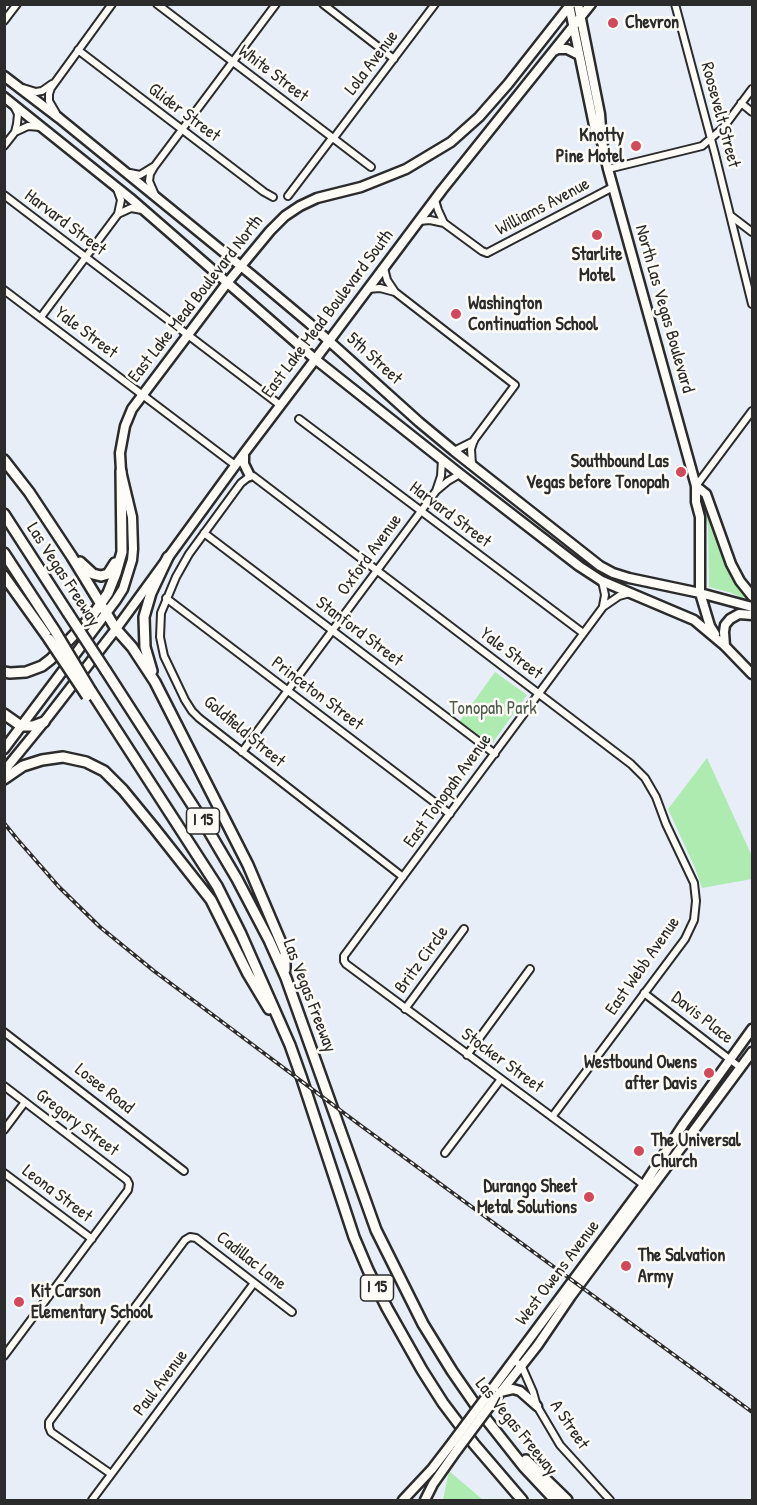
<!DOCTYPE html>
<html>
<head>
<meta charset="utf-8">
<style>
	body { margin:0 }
	#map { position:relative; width:757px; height:1505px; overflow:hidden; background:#e7eef8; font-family:"Patrick Hand",sans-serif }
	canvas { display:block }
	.frame { position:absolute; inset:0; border:6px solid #2b2b2b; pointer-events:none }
</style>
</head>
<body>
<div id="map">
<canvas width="757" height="1505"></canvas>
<div class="frame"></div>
</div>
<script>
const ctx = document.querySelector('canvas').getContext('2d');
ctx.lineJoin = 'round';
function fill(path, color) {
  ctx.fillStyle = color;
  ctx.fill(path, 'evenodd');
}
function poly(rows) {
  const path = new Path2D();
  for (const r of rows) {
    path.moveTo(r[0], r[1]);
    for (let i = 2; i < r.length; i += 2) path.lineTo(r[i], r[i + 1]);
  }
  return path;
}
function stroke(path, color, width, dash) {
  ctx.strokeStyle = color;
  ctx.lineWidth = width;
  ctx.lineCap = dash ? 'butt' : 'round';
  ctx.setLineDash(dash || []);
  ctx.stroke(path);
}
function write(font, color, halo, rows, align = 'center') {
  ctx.font = font + ' "Patrick Hand",sans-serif';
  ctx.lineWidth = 5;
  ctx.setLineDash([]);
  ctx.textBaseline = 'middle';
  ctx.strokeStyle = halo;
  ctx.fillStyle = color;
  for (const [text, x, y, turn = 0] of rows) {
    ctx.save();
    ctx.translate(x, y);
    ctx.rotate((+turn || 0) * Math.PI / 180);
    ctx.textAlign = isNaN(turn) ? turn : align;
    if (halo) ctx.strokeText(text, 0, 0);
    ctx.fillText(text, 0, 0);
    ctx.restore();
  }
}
fill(poly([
	[701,497,729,569,749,598,749,600,745,600,732,593,709,587,708,526],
	[495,672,527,695,491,745,459,722],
	[707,758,752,856,752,879,702,888,695,868,668,809],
	[449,1471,483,1500,443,1500]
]), '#aeebb1');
const minor = poly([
	[157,4,371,167],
	[323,4,394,59],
	[675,4,715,154,752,304],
	[4,21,17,4],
	[78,50,264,192,273,197],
	[23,88,36,92,42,91,52,84],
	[741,103,752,112],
	[56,113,49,101,49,94,51,88,112,4],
	[15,132,28,126,40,127],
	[333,139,435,4],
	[4,146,15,132,17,124,18,114,14,106],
	[608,169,702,146,723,128,752,89],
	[130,173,140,175,153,167],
	[4,195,280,405],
	[155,195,149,181,150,174,154,167,276,4],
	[288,196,332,138],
	[435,200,438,210,444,223,482,251,487,253,613,187],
	[118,214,131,208,142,210],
	[731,216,752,232],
	[419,221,430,220,444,223],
	[384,268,387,280,395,292,515,385,474,440,471,449,472,465],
	[368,289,380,288,395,292],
	[4,290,235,465],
	[41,317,118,214,121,200,117,189],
	[299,419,583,633],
	[454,451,474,441],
	[696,486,752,411],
	[436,491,441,476,442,460],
	[204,533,495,754],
	[602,581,605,595,603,606],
	[630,593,619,596,603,607,344,956,344,961,346,964,644,1185],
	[166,598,450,814],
	[242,752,436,491,448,481,460,474],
	[403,877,199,718,192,711,185,700,164,656,160,637,161,613,176,577,189,554,241,483,250,476,253,476,631,764,645,778,656,797,666,824,694,883,696,901,694,920,685,939,552,1117],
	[644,993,741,1068],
	[405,1009,464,929],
	[4,1032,184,1171],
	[467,1055,530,969],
	[4,1086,127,1180,129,1184,128,1190,4,1356],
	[4,1130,25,1102],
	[445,1153,501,1079],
	[4,1173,92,1239],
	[514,1360,522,1367,533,1392,537,1406,560,1445,610,1500],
	[111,1474,51,1432,49,1427,49,1422,185,1240,190,1237,196,1238,292,1312],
	[92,1500,254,1283]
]);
const major = poly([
	[578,4,600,114,602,142,608,169,696,486,696,502,700,517,700,593,710,626,715,634],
	[569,5,595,130,601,141],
	[554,51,558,49,567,49,579,55],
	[4,76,59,118,253,276,309,323,419,422,454,451,600,566,613,573,629,578,700,593,752,607],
	[4,97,130,198,315,359,460,474,579,566,602,581,694,620,725,646],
	[244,454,244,464,250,476],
	[696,486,706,494,731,564,740,581,752,596],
	[723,644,752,674],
	[725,646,724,632,725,625,730,619,739,614,752,615],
	[4,749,116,600,123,589,132,560,133,549,132,517,121,471,120,453,125,426,132,409,227,283,270,231,285,216,300,206,317,198,361,187,406,169,451,142,479,117,508,84,571,4],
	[4,771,44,722,116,629,245,452,329,341,442,190,591,4],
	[500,1392,513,1389,520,1391,537,1406],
	[487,1396,644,1185,683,1125,752,1029],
	[492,1403,537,1346,571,1296,752,1052],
	[403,1500,432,1469,452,1443],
	[425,1500,433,1484,457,1450]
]);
const highway = poly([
	[4,460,29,492,72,557,116,629,132,647,155,682,248,865,285,952,285,970],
	[4,514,68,613],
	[4,553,55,631],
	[80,562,93,574,101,576,108,574,115,563],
	[4,576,49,639],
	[106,671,204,823,237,879,269,940,286,978,376,1230,423,1324,452,1371,479,1410,524,1467,555,1500],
	[152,671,145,647,144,617,151,593,168,557],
	[4,672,10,673,26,672,42,666,51,659,93,615,108,593,116,573,122,552,121,471],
	[91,691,217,886,241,934,290,1045,301,1076,354,1237,368,1270,387,1308,422,1370,443,1403,474,1444,522,1500],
	[4,714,21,726,33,726,44,722],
	[4,779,23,766,42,760,63,757,86,762,104,771,123,790,155,829,211,900,248,974,269,1009],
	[526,1460,567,1500]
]);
stroke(minor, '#2b2b2b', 10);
stroke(major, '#2b2b2b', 13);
stroke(highway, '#2b2b2b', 14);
stroke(minor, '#fdfcf7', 6);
stroke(major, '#fdfcf7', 8);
stroke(highway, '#fdfcf7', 9);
const rail = poly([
	[4,823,17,839,59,887,100,927,154,971,360,1125,752,1412]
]);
stroke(rail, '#2b2b2b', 4);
stroke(rail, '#fdfcf7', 1.5, [4.5]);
const majorBridge = poly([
	[452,1443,487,1396],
	[457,1450,492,1403]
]);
const highwayBridge = poly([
	[68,613,106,671],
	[55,631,91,691],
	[49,639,87,696]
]);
stroke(majorBridge, '#2b2b2b', 13, []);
stroke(highwayBridge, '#2b2b2b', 14, []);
stroke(majorBridge, '#fdfcf7', 8);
stroke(highwayBridge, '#fdfcf7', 9);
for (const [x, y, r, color] of [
	[613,23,6,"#d1495b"],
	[636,146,6,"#d1495b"],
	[597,235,6,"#d1495b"],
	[456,314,6,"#d1495b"],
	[681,472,6,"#d1495b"],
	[709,1073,6,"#d1495b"],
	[639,1151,6,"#d1495b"],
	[589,1197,6,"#d1495b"],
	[626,1266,6,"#d1495b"],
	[19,1302,6,"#d1495b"]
]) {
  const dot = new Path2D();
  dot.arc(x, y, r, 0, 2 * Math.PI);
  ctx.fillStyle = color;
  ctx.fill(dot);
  stroke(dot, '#fdfcf7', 2);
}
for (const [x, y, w] of [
	[203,821,33],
	[377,1288,33]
]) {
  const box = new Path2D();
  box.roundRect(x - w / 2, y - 13, w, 26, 4.5);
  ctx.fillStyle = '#fdfcf7';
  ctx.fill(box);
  stroke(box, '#2b2b2b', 1.5);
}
write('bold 16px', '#2b2b2b', null, [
	["I 15",203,821],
	["I 15",377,1288]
]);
write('bold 18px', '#2b2b2b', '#fdfcf7', [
	["Chevron",625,23],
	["Knotty",624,136,"right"],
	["Pine Motel",624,157,"right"],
	["Starlite",597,255,"center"],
	["Motel",597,276,"center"],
	["Washington",468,304],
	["Continuation School",468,325],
	["Southbound Las",669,462,"right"],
	["Vegas before Tonopah",669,483,"right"],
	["Westbound Owens",697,1063,"right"],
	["after Davis",697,1084,"right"],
	["The Universal",651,1141],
	["Church",651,1162],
	["Durango Sheet",577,1187,"right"],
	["Metal Solutions",577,1208,"right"],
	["The Salvation",638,1256],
	["Army",638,1277],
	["Kit Carson",31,1292],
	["Elementary School",31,1313]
], 'left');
write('18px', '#2b2b2b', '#fdfcf7', [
	["Lola Avenue",372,63,-53],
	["White Street",273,74,37],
	["Glider Street",184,113,37],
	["Roosevelt Street",720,115,75],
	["Williams Avenue",543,207,-28],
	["Harvard Street",65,223,37],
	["East Lake Mead Boulevard North",196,299,-52],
	["North Las Vegas Boulevard",664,309,74],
	["East Lake Mead Boulevard South",328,314,-53],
	["Yale Street",86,333,37],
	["5th Street",374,359,42],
	["Harvard Street",450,515,37],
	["Oxford Avenue",370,555,-54],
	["Las Vegas Freeway",63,575,57],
	["Stanford Street",359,632,37],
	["Yale Street",511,654,37],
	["Princeton Street",317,694,37],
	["Goldfield Street",244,732,40],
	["East Tonopah Avenue",448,791,-54],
	["Britz Circle",422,960,-54],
	["East Webb Avenue",643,966,-55],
	["Las Vegas Freeway",309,996,69],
	["Davis Place",702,1018,38],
	["Stocker Street",502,1061,36],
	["Losee Road",104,1089,38],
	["Gregory Street",77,1123,37],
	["Leona Street",57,1194,37],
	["Cadillac Lane",251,1261,38],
	["West Owens Avenue",558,1273,-53],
	["Paul Avenue",161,1383,-53],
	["A Street",569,1425,56],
	["Las Vegas Freeway",516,1427,51]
]);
write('18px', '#4c5b4c', '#fdfcf7', [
	["Tonopah Park",493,709]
]);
</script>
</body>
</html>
